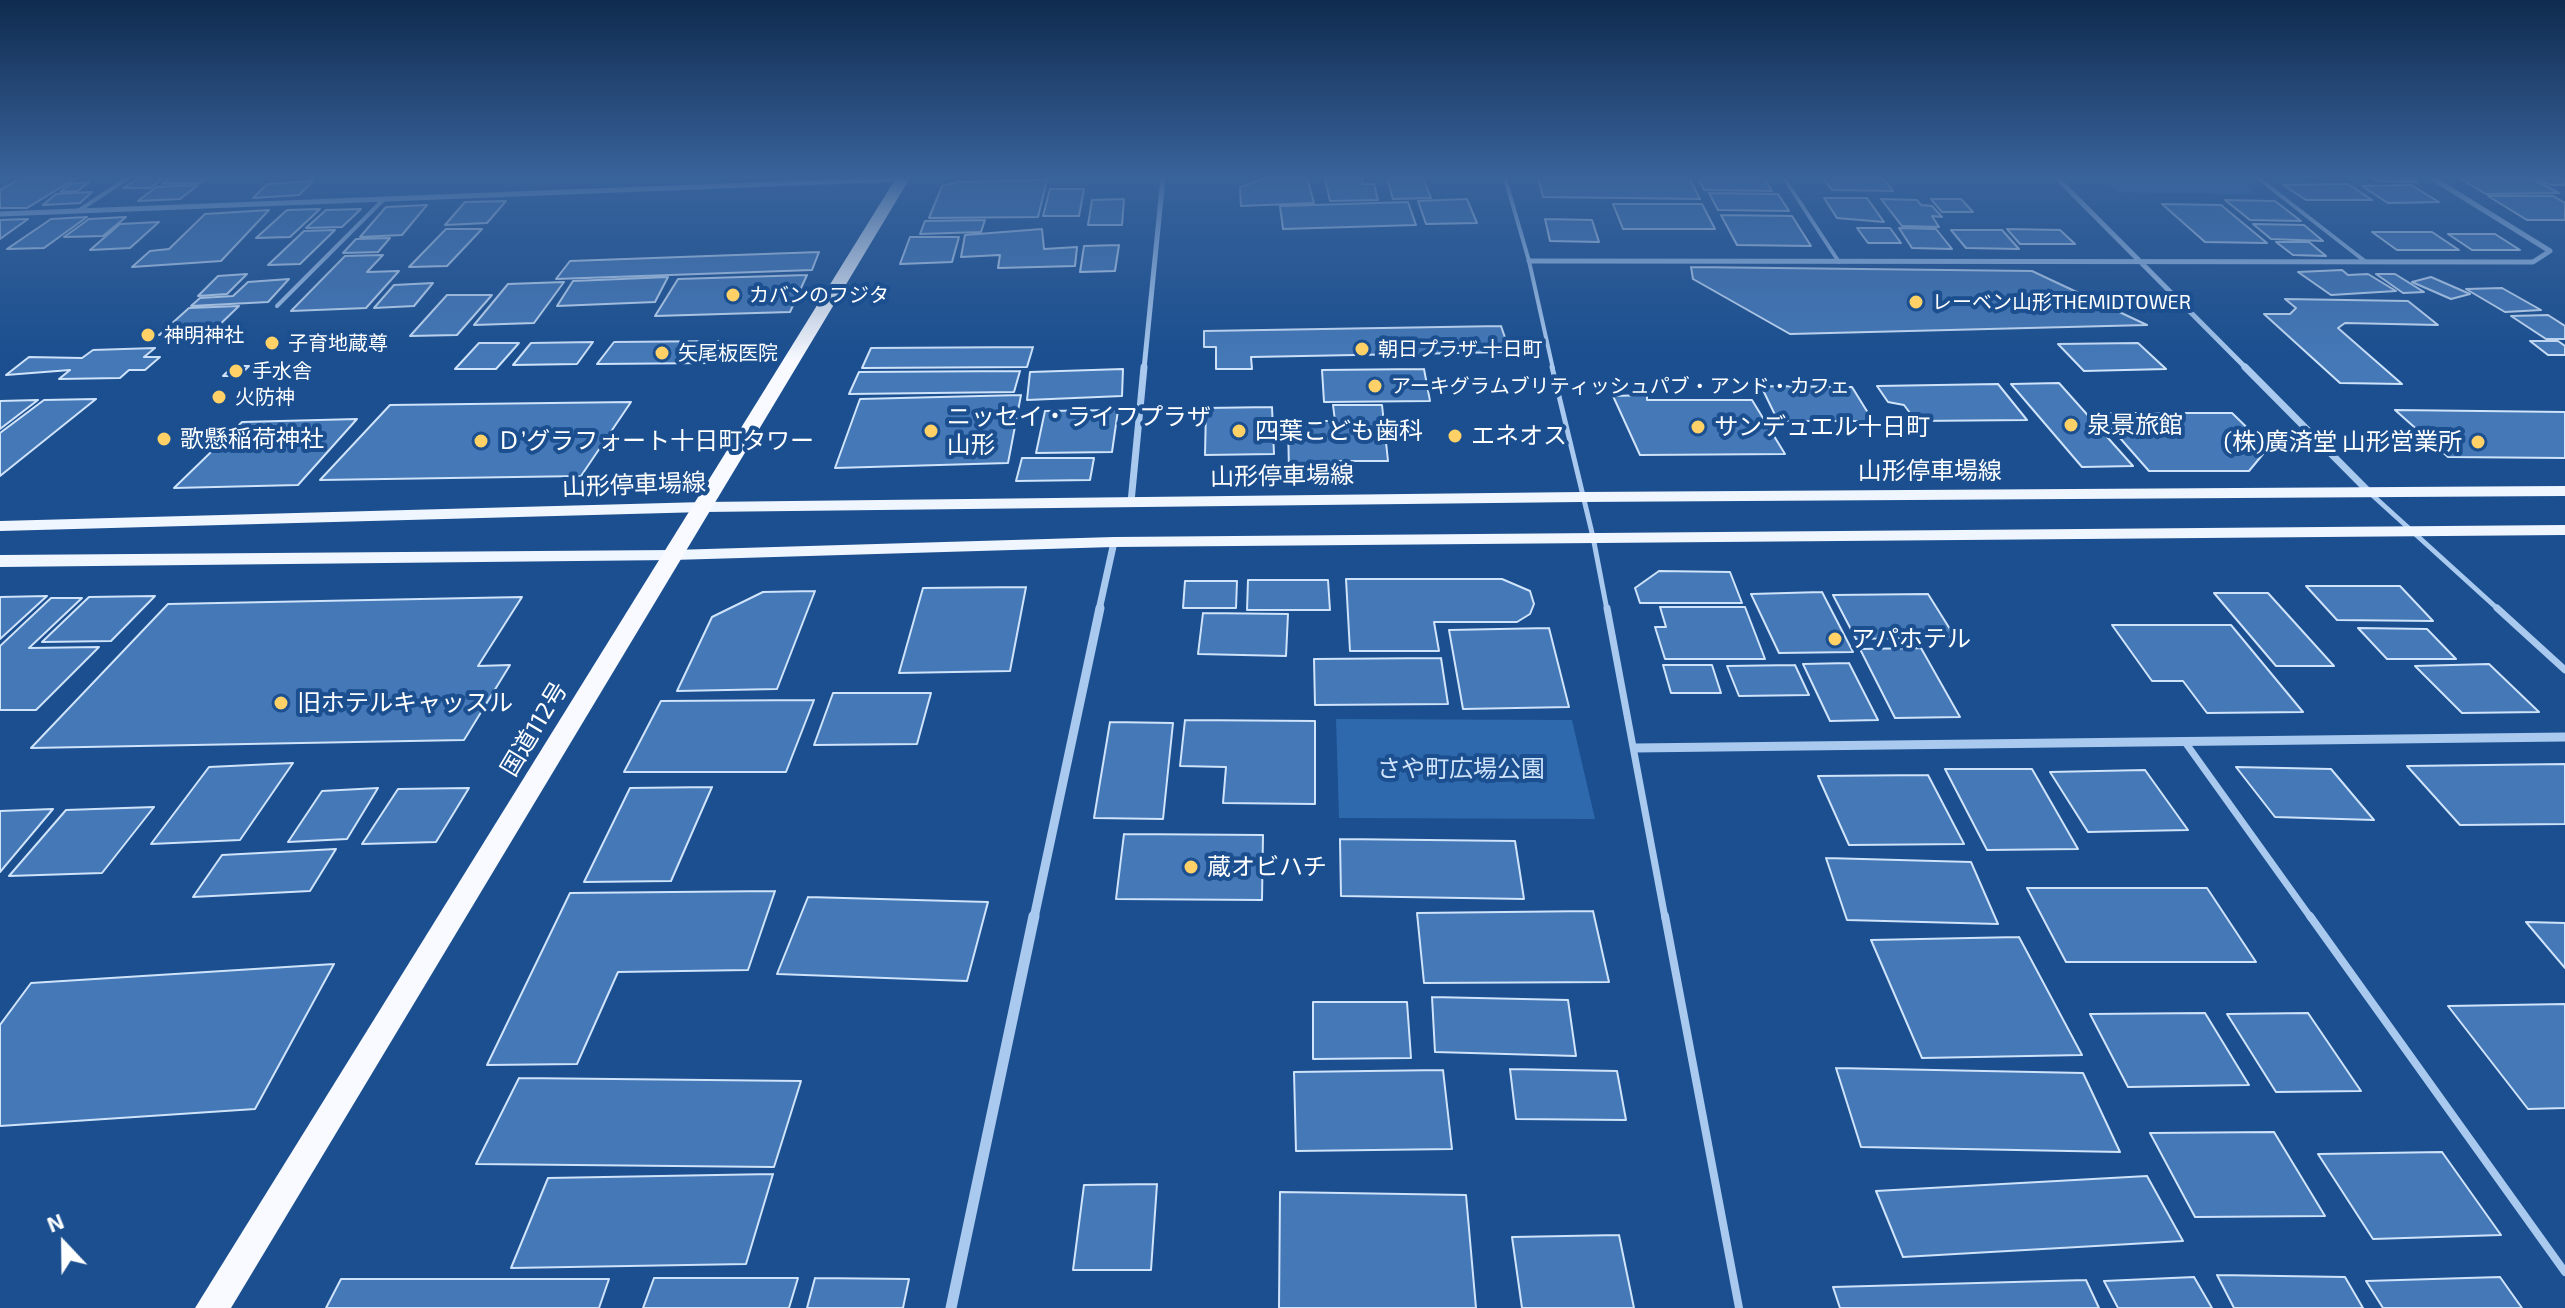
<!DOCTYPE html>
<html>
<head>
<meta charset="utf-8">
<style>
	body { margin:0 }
	#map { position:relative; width:2565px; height:1308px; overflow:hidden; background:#1b4f8f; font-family:"Exo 2",sans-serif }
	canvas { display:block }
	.north { position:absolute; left:24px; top:1204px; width:80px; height:80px; -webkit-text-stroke:6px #1b4f8f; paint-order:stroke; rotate:338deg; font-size:22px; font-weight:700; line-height:32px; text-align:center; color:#fff }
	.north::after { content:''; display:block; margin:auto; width:28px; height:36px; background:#fff; clip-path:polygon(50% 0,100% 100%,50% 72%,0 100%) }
</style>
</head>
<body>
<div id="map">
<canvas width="2565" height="1308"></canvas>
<div class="north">N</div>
</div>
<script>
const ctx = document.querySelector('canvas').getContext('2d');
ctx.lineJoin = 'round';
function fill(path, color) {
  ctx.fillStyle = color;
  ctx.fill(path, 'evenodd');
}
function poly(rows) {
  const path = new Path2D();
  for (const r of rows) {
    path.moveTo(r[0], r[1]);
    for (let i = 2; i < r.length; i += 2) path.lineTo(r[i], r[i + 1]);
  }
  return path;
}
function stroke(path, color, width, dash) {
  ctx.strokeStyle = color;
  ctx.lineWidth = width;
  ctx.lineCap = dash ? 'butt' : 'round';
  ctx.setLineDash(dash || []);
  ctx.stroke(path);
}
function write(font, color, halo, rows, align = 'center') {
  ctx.font = font + ' "Exo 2","Noto Sans JP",sans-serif';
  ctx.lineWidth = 8;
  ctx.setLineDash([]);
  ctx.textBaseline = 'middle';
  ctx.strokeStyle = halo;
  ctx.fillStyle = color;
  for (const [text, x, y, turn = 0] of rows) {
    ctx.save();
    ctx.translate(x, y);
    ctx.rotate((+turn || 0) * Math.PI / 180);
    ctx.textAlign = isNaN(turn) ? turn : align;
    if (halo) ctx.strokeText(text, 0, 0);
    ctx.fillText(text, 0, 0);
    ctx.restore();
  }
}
fill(poly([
	[2102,178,2236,178,2259,195,2117,192],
	[1336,719,1572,720,1595,819,1339,818]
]), '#2e69ad');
const building = poly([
	[21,178,76,178,27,208,0,208,0,190,21,178],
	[139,178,164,178,150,188,123,188,139,178],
	[170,178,206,178,199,183,162,184,170,178],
	[1267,178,1307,178,1314,203,1241,206,1240,187,1267,178],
	[1325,178,1362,178,1363,184,1374,184,1378,200,1330,201,1325,178],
	[1387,178,1423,178,1431,198,1393,199,1387,178],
	[1538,178,1689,178,1700,199,1543,197,1538,178],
	[1698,178,1764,178,1772,191,1704,190,1698,178],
	[1823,178,1883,178,1893,191,1832,190,1823,178],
	[2372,178,2411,178,2417,182,2377,181,2372,178],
	[2459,178,2531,178,2559,193,2486,194,2459,178],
	[2536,178,2565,178,2565,185,2550,185,2536,178],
	[1047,180,1038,217,929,218,942,186,959,182,1047,180],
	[313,181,299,195,253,198,267,184,313,181],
	[89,182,78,191,60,192,70,184,89,182],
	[2348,184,2372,200,2306,200,2283,185,2348,184],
	[198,185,180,199,138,201,156,187,198,185],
	[2411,185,2439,202,2388,203,2362,186,2411,185],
	[1050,189,1084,189,1079,216,1043,216,1050,189],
	[92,192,80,203,43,205,56,194,92,192],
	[1709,193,1778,194,1789,211,1718,210,1709,193],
	[2488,196,2553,196,2565,203,2565,220,2527,220,2488,196],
	[1824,198,1867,198,1884,222,1837,218,1824,198],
	[1124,199,1122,225,1088,225,1092,200,1124,199],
	[1467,199,1477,223,1426,224,1418,201,1467,199],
	[1881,199,1917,200,1921,205,1932,206,1942,217,1932,216,1939,227,1902,226,1881,199],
	[1931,199,1961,199,1973,212,1942,212,1931,199],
	[2225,200,2275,201,2301,221,2250,220,2225,200],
	[506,201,487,223,445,225,465,202,506,201],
	[1408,202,1416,225,1283,229,1280,206,1408,202],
	[1613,204,1702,204,1715,229,1623,229,1613,204],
	[2162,204,2221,205,2267,243,2205,242,2162,204],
	[427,205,402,235,360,237,386,207,427,205],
	[320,209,290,237,256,238,287,210,320,209],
	[361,209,342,227,306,228,326,210,361,209],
	[269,210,221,261,132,267,150,251,169,249,205,214,269,210],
	[1721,215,1792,216,1811,246,1737,245,1721,215],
	[87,217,44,248,7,249,51,219,87,217],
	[126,217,103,236,64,237,89,219,126,217],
	[28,219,0,239,0,220,28,219],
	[1545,219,1592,220,1599,242,1550,241,1545,219],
	[985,220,981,232,920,234,925,221,985,220],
	[159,222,130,248,90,250,120,224,159,222],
	[2253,224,2304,225,2323,241,2271,239,2253,224],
	[1857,228,1890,228,1901,243,1868,243,1857,228],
	[1899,228,1936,229,1952,249,1912,248,1899,228],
	[446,229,482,229,447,266,409,267,446,229],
	[1042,229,1044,249,1077,247,1075,266,998,268,1000,255,961,257,965,235,1042,229],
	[2007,229,2060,230,2075,244,2020,244,2007,229],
	[335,230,300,264,268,265,304,231,335,230],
	[1951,230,2002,230,2019,249,1966,248,1951,230],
	[2372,232,2432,232,2459,250,2397,250,2372,232],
	[2448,234,2495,234,2520,250,2472,250,2448,234],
	[910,237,959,237,952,262,900,264,910,237],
	[390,238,378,252,343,253,356,239,390,238],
	[2276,242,2309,242,2326,256,2293,255,2276,242],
	[1119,245,1115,271,1080,272,1084,246,1119,245],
	[819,252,812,270,556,279,570,261,819,252],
	[383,255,367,272,399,271,366,308,291,311,345,256,383,255],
	[1691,267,2032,271,2147,325,1790,334,1693,279,1691,267],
	[2342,270,2348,275,2368,274,2396,291,2331,295,2298,272,2342,270],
	[247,274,227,294,198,296,218,276,247,274],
	[2376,274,2395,274,2424,292,2403,293,2376,274],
	[807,275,790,312,655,316,678,279,807,275],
	[668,277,655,302,557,306,573,281,668,277],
	[2431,277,2470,294,2451,299,2412,282,2431,277],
	[289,279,268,302,191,306,200,298,233,296,248,282,289,279],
	[564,282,534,323,474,325,508,284,564,282],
	[433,283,414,306,374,308,394,285,433,283],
	[2502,288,2541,310,2505,312,2466,289,2502,288],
	[447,295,492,295,457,335,410,336,447,295],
	[2285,299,2408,301,2438,325,2345,323,2338,328,2402,384,2340,383,2264,314,2290,314,2296,308,2285,299],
	[239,306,211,333,159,335,189,308,239,306],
	[2548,315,2565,326,2565,339,2546,339,2511,316,2548,315],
	[1501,326,1510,352,1251,357,1252,369,1216,369,1216,347,1204,347,1204,331,1501,326],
	[725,341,712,363,597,364,614,342,725,341],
	[2530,341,2558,341,2565,346,2565,355,2548,355,2530,341],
	[593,342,577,364,513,365,531,343,593,342],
	[479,343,519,343,496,369,455,369,479,343],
	[2138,343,2166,369,2084,371,2058,344,2138,343],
	[1033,347,1027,367,862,368,871,348,1033,347],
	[155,348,144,357,160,357,145,370,129,370,120,378,59,379,70,370,6,375,29,357,82,358,93,350,155,348],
	[233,366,249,366,239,376,223,376,233,366],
	[1123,369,1122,396,1027,400,1030,372,1123,369],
	[1424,369,1430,401,1324,402,1322,370,1424,369],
	[1020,371,1014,392,849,394,859,372,1020,371],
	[2059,383,2133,466,2082,467,2011,384,2059,383],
	[1998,384,2027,420,1916,421,1904,405,1888,402,1877,386,1998,384],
	[1761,386,1852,387,1873,421,1778,421,1761,386],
	[1021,395,1008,463,835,468,860,399,1021,395],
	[1647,395,1647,400,1752,400,1785,454,1640,455,1613,396,1647,395],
	[96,399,0,476,0,433,44,400,96,399],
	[38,400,0,429,0,401,38,400],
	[631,402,581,476,320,480,390,405,631,402],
	[1333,405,1382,405,1388,461,1337,461,1338,474,1289,474,1288,421,1335,421,1333,405],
	[1272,407,1274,454,1205,455,1206,408,1272,407],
	[1118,410,1112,452,1036,453,1045,411,1118,410],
	[2395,410,2565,412,2565,458,2448,457,2395,410],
	[2098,413,2232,413,2268,448,2249,471,2149,471,2098,413],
	[357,419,298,485,174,488,242,422,357,419],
	[1022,458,1094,458,1090,480,1016,481,1022,458],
	[1659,571,1730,572,1742,603,1640,603,1635,588,1659,571],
	[1346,579,1502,579,1530,591,1534,604,1530,614,1517,622,1434,622,1439,651,1350,651,1346,579],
	[1248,580,1328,580,1330,610,1247,610,1248,580],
	[1185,581,1237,581,1236,608,1183,608,1185,581],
	[2306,586,2400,586,2433,621,2337,620,2306,586],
	[1026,587,1010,671,899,673,923,588,1026,587],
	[815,591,777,689,677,691,712,617,763,592,815,591],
	[1822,592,1853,652,1779,653,1751,594,1822,592],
	[2214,593,2268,593,2334,666,2276,666,2214,593],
	[1928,594,1955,637,1856,639,1833,595,1928,594],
	[47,596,0,639,0,597,47,596],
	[155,596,111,641,42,642,89,597,155,596],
	[522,597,478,666,510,665,464,740,31,748,168,604,522,597],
	[51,598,82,598,29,648,99,647,36,710,0,710,0,646,51,598],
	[1660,607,1745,607,1765,659,1665,659,1655,627,1666,627,1660,607],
	[1203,613,1288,614,1286,656,1198,654,1203,613],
	[2112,625,2231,625,2303,712,2207,713,2183,681,2152,681,2112,625],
	[1549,628,1569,707,1463,709,1449,630,1549,628],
	[2358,628,2427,629,2456,659,2387,659,2358,628],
	[1921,648,1960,717,1895,718,1860,649,1921,648],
	[1441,658,1448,704,1315,705,1314,659,1441,658],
	[1849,663,1878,720,1830,721,1803,664,1849,663],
	[2489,664,2539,712,2462,713,2415,666,2489,664],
	[1663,665,1712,665,1721,693,1671,693,1663,665],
	[1795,665,1809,695,1739,696,1727,666,1795,665],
	[833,693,931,693,917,744,814,745,833,693],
	[814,700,786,772,624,772,661,701,814,700],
	[1185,720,1315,721,1315,804,1223,803,1226,767,1180,766,1185,720],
	[1110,722,1173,723,1163,819,1094,818,1110,722],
	[293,763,240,840,151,844,209,767,293,763],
	[2565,764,2565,824,2460,825,2407,766,2565,764],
	[2236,767,2331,769,2374,820,2275,817,2236,767],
	[1945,769,2032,769,2078,849,1987,850,1945,769],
	[2145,770,2188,830,2088,832,2050,772,2145,770],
	[1928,775,1964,844,1849,845,1818,776,1928,775],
	[712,787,671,881,584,882,630,788,712,787],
	[378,788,347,839,288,842,322,791,378,788],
	[469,788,436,842,362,844,398,789,469,788],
	[154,807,102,873,9,876,66,810,154,807],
	[53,809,0,872,0,811,53,809],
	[1124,834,1263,835,1262,900,1116,899,1124,834],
	[1340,839,1515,841,1524,899,1341,896,1340,839],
	[336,849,310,891,193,897,222,855,336,849],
	[1826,858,1971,862,1998,924,1847,920,1826,858],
	[2027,888,2207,888,2256,962,2066,962,2027,888],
	[775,891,748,970,618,972,577,1064,487,1065,570,893,775,891],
	[808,897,988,902,967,981,777,974,808,897],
	[1593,911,1609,982,1424,983,1417,913,1593,911],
	[2526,922,2565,923,2565,968,2526,922],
	[2019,937,2082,1055,1922,1058,1871,940,2019,937],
	[334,964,255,1109,0,1126,0,1025,31,983,334,964],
	[1432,997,1568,1000,1576,1056,1435,1052,1432,997],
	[1313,1002,1407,1002,1411,1058,1313,1059,1313,1002],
	[2565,1004,2565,1108,2528,1109,2448,1006,2565,1004],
	[2205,1013,2249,1085,2128,1087,2090,1014,2205,1013],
	[2308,1013,2361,1091,2276,1092,2227,1014,2308,1013],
	[1836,1068,2083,1073,2120,1152,1861,1147,1836,1068],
	[1510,1069,1617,1071,1626,1120,1516,1119,1510,1069],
	[1443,1070,1452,1149,1296,1151,1294,1072,1443,1070],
	[519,1078,801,1081,774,1167,476,1164,519,1078],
	[2274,1132,2325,1216,2195,1217,2150,1133,2274,1132],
	[2442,1152,2501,1235,2373,1239,2318,1154,2442,1152],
	[773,1174,746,1264,511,1268,548,1178,773,1174],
	[2147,1176,2183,1241,1903,1257,1876,1191,2147,1176],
	[1157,1184,1151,1270,1073,1270,1084,1185,1157,1184],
	[1280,1192,1466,1195,1476,1308,1279,1308,1280,1192],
	[1619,1235,1634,1308,1522,1308,1512,1237,1619,1235],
	[2217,1275,2345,1277,2363,1308,2234,1308,2217,1275],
	[2194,1277,2212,1308,2118,1308,2104,1281,2194,1277],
	[2500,1277,2522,1308,2383,1308,2366,1281,2500,1277],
	[654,1278,798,1278,789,1308,643,1308,654,1278],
	[815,1278,909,1279,903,1308,807,1308,815,1278],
	[341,1279,609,1279,599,1308,326,1308,341,1279],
	[2086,1280,2099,1308,1840,1308,1833,1287,2086,1280]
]);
fill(building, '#4478b7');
stroke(building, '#cfe3fa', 2);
stroke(poly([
	[1505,178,1529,261,1553,369],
	[1784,178,1839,262],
	[2258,178,2366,262],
	[78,211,128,178],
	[277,306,384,199]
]), '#a9c9ee', 4);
stroke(poly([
	[1552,367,1593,537,1607,610],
	[2370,493,2499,610]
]), '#a9c9ee', 5);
stroke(poly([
	[1607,608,1665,918],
	[2497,608,2565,670],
	[2185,742,2311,918]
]), '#a9c9ee', 7);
stroke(poly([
	[1665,916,1739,1308],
	[2310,916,2565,1272]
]), '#a9c9ee', 8);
stroke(poly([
	[2057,178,2247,369],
	[0,214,902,179],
	[1529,261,2533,262,2550,251,2432,178],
	[1144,369,1163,178]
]), '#a9c9ee', 5);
stroke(poly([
	[2245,367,2369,492],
	[1131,502,1144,367],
	[1099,610,1114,542]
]), '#a9c9ee', 7);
stroke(poly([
	[1635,748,2565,737],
	[1034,918,1100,608]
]), '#a9c9ee', 9);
stroke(poly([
	[951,1308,1034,916]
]), '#a9c9ee', 11);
fill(poly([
	[2565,486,2565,496,1581,502,704,512,0,531,0,521,704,502,1581,492,2565,486],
	[2565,525,2565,535,1114,547,673,560,0,567,0,555,673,550,1114,537,2565,525]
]), '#f0f6ff');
fill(poly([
	[896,178,910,178,231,1308,195,1308,896,178]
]), '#f8faff');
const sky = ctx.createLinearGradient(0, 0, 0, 361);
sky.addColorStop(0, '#0f2b4f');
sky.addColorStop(0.49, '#39639b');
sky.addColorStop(1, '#39639b00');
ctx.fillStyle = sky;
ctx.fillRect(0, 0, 2565, 361);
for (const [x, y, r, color] of [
	[733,295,8,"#ffd166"],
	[1916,302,8,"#ffd166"],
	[148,335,8,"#ffd166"],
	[272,343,8,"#ffd166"],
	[1362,349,8,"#ffd166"],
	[662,353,8,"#ffd166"],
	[236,371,8,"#ffd166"],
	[1375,386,8,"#ffd166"],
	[219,397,8,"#ffd166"],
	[2071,425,8,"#ffd166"],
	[1698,427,8,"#ffd166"],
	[931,431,8,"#ffd166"],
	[1239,431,8,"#ffd166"],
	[1455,436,8,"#ffd166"],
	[164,439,8,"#ffd166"],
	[481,441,8,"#ffd166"],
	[2478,442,8,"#ffd166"],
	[1835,639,8,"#ffd166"],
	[281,703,8,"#ffd166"],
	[1191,867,8,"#ffd166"]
]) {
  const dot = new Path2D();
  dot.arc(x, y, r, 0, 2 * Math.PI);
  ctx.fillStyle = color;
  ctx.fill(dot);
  stroke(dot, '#1b4f8f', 3);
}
write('20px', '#fff', '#1b4f8f', [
	["カバンのフジタ",749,295],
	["レーベン山形THEMIDTOWER",1932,302],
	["神明神社",164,335],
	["子育地蔵尊",288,343],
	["朝日プラザ 十日町",1378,349],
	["矢尾板医院",678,353],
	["手水舎",252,371],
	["アーキグラムブリティッシュパブ・アンド・カフェ",1391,386],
	["火防神",235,397]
], 'left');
write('24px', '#fff', '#1b4f8f', [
	["ニッセイ・ライフプラザ",947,417],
	["山形",947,445],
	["泉景旅館",2087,425],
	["サンデュエル十日町",1714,427],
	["四葉こども歯科",1255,431],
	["エネオス",1471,436],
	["歌懸稲荷神社",180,439],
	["Ｄ’グラフォート十日町タワー",497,441],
	["(株)廣済堂 山形営業所",2462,442,"right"],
	["アパホテル",1851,639],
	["旧ホテルキャッスル",297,703],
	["蔵オビハチ",1207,867]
], 'left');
write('24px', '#fff', '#1b4f8f', [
	["山形停車場線",1930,471],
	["山形停車場線",1282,476,-1],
	["山形停車場線",634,485,-2],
	["国道112号",534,729,-59]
]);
write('24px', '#cfe3fa', '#1b4f8f', [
	["さや町広場公園",1461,769]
]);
</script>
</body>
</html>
